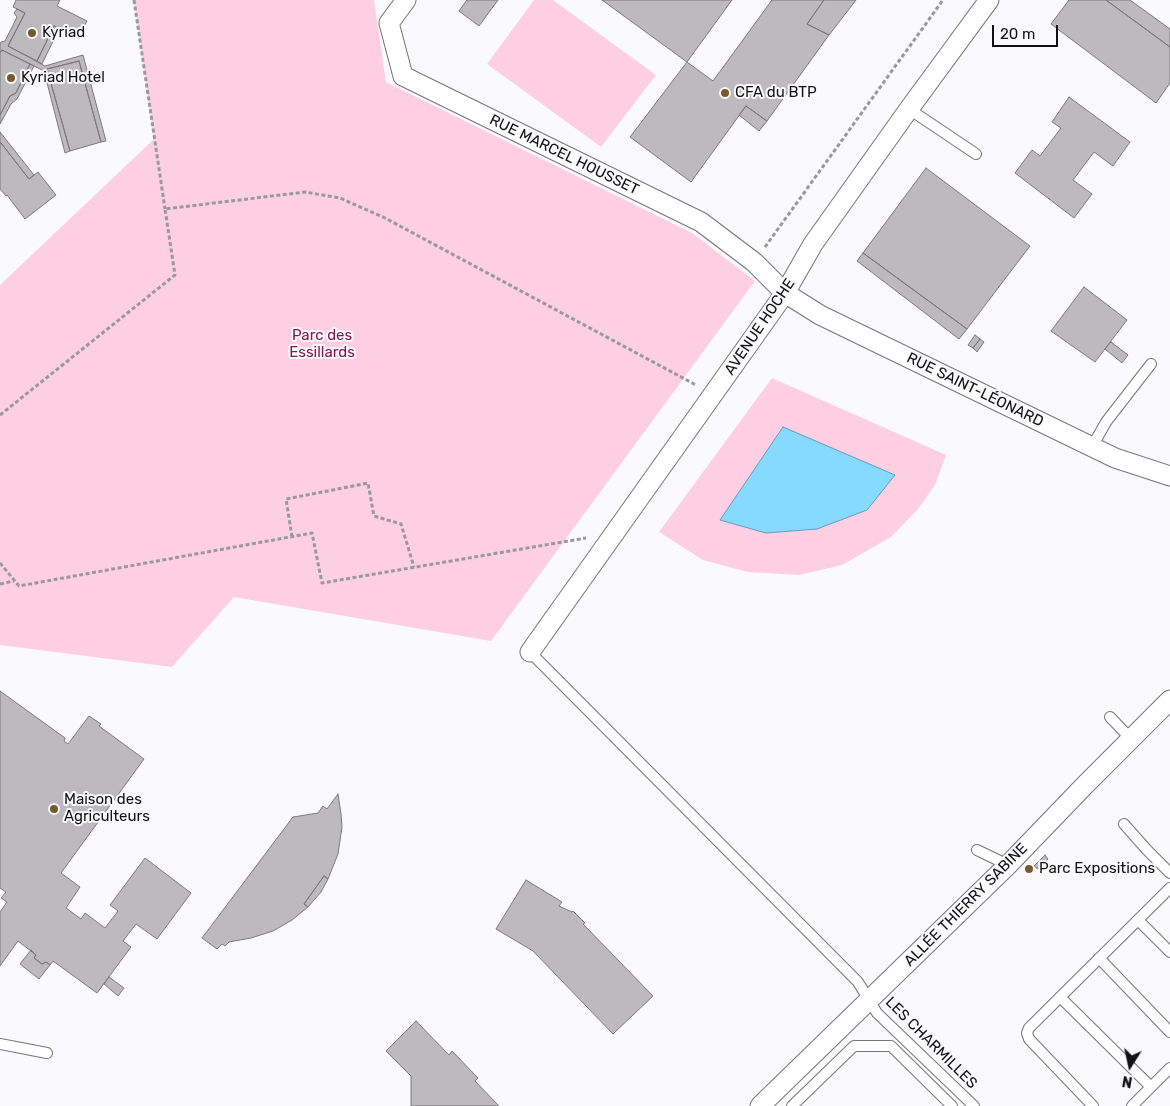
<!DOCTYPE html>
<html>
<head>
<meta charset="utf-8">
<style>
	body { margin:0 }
	#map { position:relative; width:1170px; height:1106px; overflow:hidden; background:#fafafe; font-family:Rubik,sans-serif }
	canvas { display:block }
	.north { position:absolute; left:1105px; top:1041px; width:50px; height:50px; -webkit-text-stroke:4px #fafafe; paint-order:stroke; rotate:190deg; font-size:14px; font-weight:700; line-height:20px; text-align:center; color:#121213 }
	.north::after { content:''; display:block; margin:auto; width:18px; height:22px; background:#121213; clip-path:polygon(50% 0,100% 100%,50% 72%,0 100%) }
	.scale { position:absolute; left:992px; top:25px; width:66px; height:22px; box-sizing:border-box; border:2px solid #121213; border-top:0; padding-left:6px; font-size:15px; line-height:18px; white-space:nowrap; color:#121213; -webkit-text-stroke:4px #fafafe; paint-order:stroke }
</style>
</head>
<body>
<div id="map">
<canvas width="1170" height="1106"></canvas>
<div class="north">N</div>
<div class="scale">20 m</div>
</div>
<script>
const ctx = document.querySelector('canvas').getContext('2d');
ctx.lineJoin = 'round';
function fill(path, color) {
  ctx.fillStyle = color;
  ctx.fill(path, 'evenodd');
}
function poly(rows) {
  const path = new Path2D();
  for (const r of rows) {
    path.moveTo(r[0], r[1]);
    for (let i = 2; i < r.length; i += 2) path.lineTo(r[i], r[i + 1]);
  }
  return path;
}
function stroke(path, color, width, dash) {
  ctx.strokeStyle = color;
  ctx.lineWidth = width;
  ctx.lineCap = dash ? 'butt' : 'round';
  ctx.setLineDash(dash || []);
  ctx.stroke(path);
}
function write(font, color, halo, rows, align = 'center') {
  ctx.font = font + ' Rubik,sans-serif';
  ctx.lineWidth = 4;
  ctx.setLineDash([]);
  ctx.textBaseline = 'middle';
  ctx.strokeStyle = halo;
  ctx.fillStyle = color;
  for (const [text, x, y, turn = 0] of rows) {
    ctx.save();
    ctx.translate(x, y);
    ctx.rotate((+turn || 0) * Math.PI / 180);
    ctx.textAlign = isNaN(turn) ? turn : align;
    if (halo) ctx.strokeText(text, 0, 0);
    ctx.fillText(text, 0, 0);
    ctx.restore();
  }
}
fill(poly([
	[134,0,374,0,386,82,692,233,755,281,491,641,234,597,172,667,0,645,0,285,154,139],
	[534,0,553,0,656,75,601,147,487,64],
	[772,378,946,455,935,485,918,509,891,537,842,565,799,575,748,572,703,560,659,532]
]), '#fecee3');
const water = poly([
	[783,427,895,475,867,510,817,529,766,533,720,520,783,427]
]);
fill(water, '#87daff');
stroke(water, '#649eb8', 1);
const building = poly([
	[16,0,60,0,57,6,87,21,78,38,54,26,37,61,8,46,25,13,13,7,16,0],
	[467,0,498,0,479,26,459,11,467,0],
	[602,0,732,0,687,62,602,0],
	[772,0,824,0,807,24,829,35,767,121,746,106,691,182,630,137,687,62,713,81,772,0],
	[824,0,856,0,829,35,807,24,824,0],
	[1069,0,1106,0,1170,47,1170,83,1156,103,1051,24,1069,0],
	[1106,0,1130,0,1170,29,1170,47,1106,0],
	[17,9,25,13,8,46,45,66,83,55,106,141,101,142,79,61,47,69,70,151,65,153,44,71,2,50,0,53,0,44,1,42,5,41,17,17,14,13,17,9],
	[54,26,59,29,42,64,37,61,54,26],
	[2,50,30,64,16,93,10,96,0,115,0,53,2,50],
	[79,61,101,142,70,151,47,69,79,61],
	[30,64,34,66,17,99,11,104,0,124,0,115,10,96,16,93,30,64],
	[1069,97,1130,142,1113,166,1094,152,1073,180,1092,194,1074,218,1015,173,1032,150,1040,156,1061,128,1052,122,1069,97],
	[746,106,767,121,759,131,739,115,746,106],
	[0,132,34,175,29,179,1,143,0,143,0,132],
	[0,143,1,143,29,179,38,172,56,195,25,219,7,195,6,196,0,189,0,143],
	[926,168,1030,246,967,329,863,253,926,168],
	[863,253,967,329,959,339,857,261,863,253],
	[1084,287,1127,320,1095,362,1051,331,1084,287],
	[975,335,980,339,973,348,968,345,975,335],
	[980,339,984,342,977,352,973,348,980,339],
	[1111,342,1128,355,1122,363,1105,349,1111,342],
	[0,691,65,738,64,741,68,744,89,716,101,724,99,726,144,759,61,873,80,887,66,908,81,919,85,913,105,928,118,911,110,905,145,858,191,893,157,939,136,924,123,941,131,947,97,993,53,961,50,965,46,962,42,964,34,958,36,955,18,941,0,966,0,912,7,902,1,898,6,892,0,888,0,691],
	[338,794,341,814,342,827,338,854,328,879,324,876,304,904,308,907,292,920,273,931,251,938,229,942,225,946,222,944,217,949,202,938,293,817,318,813,323,806,327,809,338,794],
	[1045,855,1048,859,1038,869,1034,866,1045,855],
	[324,876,328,879,321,892,308,907,304,904,324,876],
	[526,880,562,902,559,906,572,912,573,911,585,923,583,924,653,996,613,1034,533,951,496,929,526,880],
	[31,950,36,955,34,958,42,964,46,962,50,965,39,979,20,964,31,950],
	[109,977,124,988,118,996,104,984,109,977],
	[416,1021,449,1055,452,1051,478,1078,475,1081,499,1106,411,1106,411,1076,386,1051,416,1021]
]);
fill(building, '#bdbabd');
stroke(building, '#7b797c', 1);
const service = poly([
	[909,109,976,154],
	[1092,447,1106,422,1151,364],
	[530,652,858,982,877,1013,974,1106],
	[1110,717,1131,739],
	[1124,824,1147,850,1170,873],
	[977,850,1008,865],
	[1138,920,1170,952],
	[1099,958,1170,1032],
	[1060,997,1151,1087],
	[0,1044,47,1053],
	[792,1106,854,1046,891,1046,952,1106],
	[1093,1106,1029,1039,1027,1033,1029,1028,1170,888],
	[1132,1106,1170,1068]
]);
const minor = poly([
	[406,0,389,23,403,76,701,222,754,262,785,293,820,315,1115,458,1170,476],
	[530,652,785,293,813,244,909,109,989,0],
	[760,1106,1008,865,1085,785,1170,700]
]);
stroke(service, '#757579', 12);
stroke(minor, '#757579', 21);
stroke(poly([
	[134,0,165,209],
	[765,247,943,0],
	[0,415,175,275,165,209,305,192,340,198,385,218,696,385],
	[292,537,286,499,368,483,374,516,401,524,414,567],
	[0,563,19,586,312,533,322,583,586,538],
	[0,584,14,581]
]), '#99999c', 3, [4, 2.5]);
stroke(service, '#fff', 10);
stroke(minor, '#fff', 19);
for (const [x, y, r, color] of [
	[32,33,5,"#745b2c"],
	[11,78,5,"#745b2c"],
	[725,93,5,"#745b2c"],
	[54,809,5,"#745b2c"],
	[1029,869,5,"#745b2c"]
]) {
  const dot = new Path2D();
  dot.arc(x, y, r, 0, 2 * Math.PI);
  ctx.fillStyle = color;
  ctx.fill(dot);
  stroke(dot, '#fafafe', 2);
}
write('15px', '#121213', '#fafafe', [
	["Kyriad",42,33],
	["Kyriad Hotel",21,78],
	["CFA du BTP",735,93],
	["Maison des",64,800],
	["Agriculteurs",64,817],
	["Parc Expositions",1039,869]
], 'left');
write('15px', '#121213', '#fafafe', [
	["RUE MARCEL HOUSSET",564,155,26],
	["AVENUE HOCHE",760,327,-56],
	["RUE SAINT-LÉONARD",975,390,26],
	["ALLÉE THIERRY SABINE",966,905,-45],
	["LES CHARMILLES",931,1043,45]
]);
write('15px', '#811855', '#fafafe', [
	["Parc des",322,336],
	["Essillards",322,353]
]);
</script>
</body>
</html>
